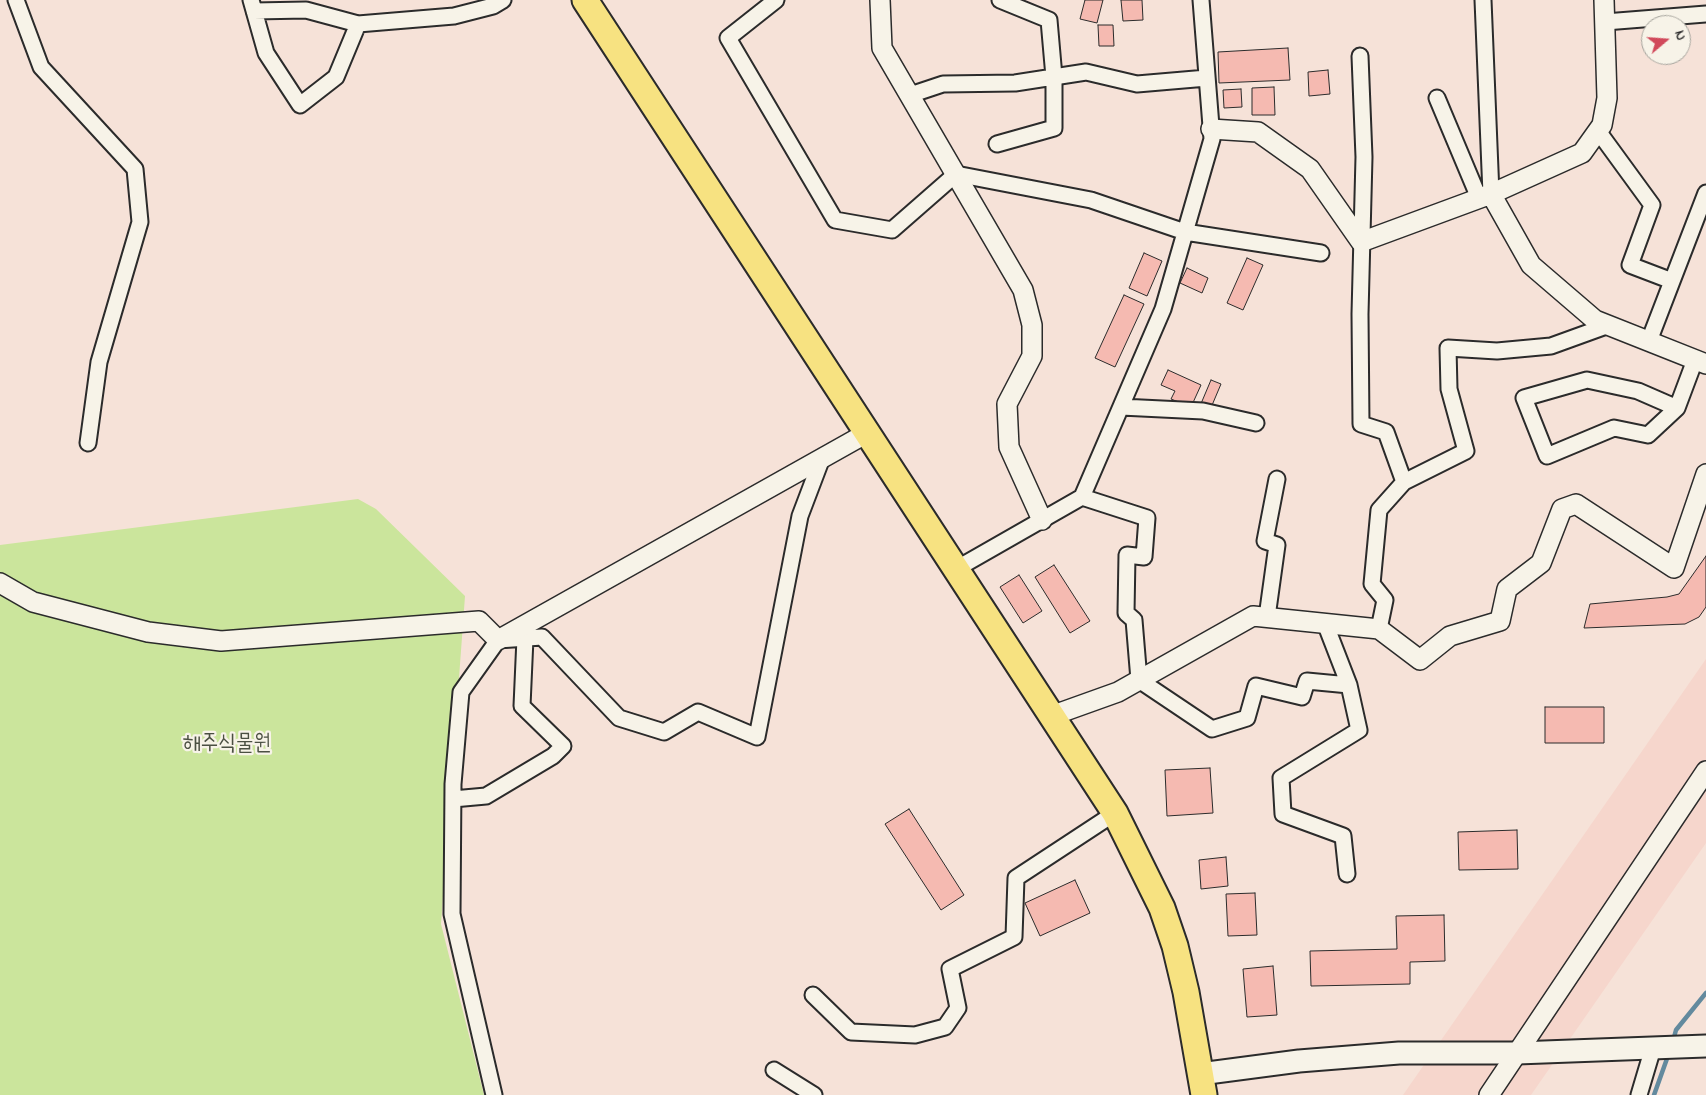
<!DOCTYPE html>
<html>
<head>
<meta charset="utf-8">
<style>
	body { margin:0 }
	#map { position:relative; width:1706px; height:1095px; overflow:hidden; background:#f6e2d8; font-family:"Indie Flower",sans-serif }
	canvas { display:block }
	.north { position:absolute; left:1641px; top:15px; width:50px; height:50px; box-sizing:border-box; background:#f7f3e8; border:1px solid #a5a39c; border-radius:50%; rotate:72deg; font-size:14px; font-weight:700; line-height:20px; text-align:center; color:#2b2b2b }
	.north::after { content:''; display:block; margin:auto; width:18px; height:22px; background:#d1495b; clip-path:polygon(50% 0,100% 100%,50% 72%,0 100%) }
</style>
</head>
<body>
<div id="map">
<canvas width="1706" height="1095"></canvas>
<div class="north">N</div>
</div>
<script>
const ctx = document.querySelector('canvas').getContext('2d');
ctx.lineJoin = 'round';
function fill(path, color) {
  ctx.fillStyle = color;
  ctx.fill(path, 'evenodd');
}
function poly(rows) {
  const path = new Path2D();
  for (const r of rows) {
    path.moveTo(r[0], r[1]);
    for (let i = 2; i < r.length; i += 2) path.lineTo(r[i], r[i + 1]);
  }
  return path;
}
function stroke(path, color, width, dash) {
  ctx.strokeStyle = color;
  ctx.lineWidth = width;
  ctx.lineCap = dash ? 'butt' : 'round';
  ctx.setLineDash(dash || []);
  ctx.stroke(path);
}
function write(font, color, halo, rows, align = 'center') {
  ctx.font = font + ' "Indie Flower","Poor Story",sans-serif';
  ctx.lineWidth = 4.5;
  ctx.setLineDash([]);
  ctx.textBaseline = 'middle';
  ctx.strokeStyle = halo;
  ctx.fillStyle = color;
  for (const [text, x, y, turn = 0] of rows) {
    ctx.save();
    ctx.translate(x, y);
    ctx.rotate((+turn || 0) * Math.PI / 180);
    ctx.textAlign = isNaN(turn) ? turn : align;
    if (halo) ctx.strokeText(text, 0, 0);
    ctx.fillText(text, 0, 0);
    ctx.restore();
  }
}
fill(poly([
	[1706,659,1706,843,1531,1095,1403,1095]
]), '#f6d6cc');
fill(poly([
	[358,499,376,509,465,596,441,924,484,1095,0,1095,0,545]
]), '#cbe59c');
stroke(poly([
	[1673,1041,1676,1030,1706,993],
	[1654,1095,1669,1053]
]), '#638a9e', 4.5);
const building = poly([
	[1085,0,1103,0,1097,23,1080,19,1085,0],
	[1121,0,1142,0,1143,20,1123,21,1121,0],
	[1098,25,1113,25,1114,46,1099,46,1098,25],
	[1288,48,1290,80,1219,83,1218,52,1288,48],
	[1328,70,1330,94,1309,96,1308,72,1328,70],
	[1274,87,1275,115,1252,115,1252,88,1274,87],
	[1241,89,1242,107,1224,108,1223,90,1241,89],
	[1144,253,1162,261,1147,296,1129,288,1144,253],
	[1247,258,1263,265,1243,310,1227,303,1247,258],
	[1187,268,1208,278,1202,293,1180,283,1187,268],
	[1124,295,1144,304,1115,367,1095,358,1124,295],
	[1168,370,1201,385,1191,407,1171,399,1175,391,1161,385,1168,370],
	[1211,380,1221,384,1210,410,1200,406,1211,380],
	[1706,556,1706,607,1699,617,1685,624,1584,628,1590,604,1667,597,1679,594,1706,556],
	[1054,565,1090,621,1070,633,1035,577,1054,565],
	[1019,575,1042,611,1023,623,1000,587,1019,575],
	[1545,707,1604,707,1604,743,1545,743,1545,707],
	[1210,768,1213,813,1167,816,1165,770,1210,768],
	[909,809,964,895,941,910,885,824,909,809],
	[1517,830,1518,869,1459,870,1458,832,1517,830],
	[1226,857,1228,886,1201,889,1199,860,1226,857],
	[1075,880,1090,913,1040,936,1025,903,1075,880],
	[1255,893,1257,935,1228,936,1226,894,1255,893],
	[1444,915,1445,961,1410,962,1410,984,1311,986,1310,951,1397,949,1396,916,1444,915],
	[1273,966,1277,1015,1247,1017,1243,969,1273,966]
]);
fill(building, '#f5bab1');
stroke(building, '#2b2b2b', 1);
const minor = poly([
	[16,0,41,67,135,169,140,222,99,362,88,443],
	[251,0,266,53,300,105,336,77,358,24],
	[776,0,728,38,835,220,892,230,956,174,1091,200,1185,232,1321,253],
	[1483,0,1491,194],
	[254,11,306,10,358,24,454,16,493,6,503,0],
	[1605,22,1706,14],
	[1360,56,1364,157,1360,314,1361,424,1386,432,1404,482,1379,510,1372,584,1385,600,1379,629],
	[910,95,943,84,1015,83,1086,72,1137,84,1207,78],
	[1437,98,1479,198],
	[1598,131,1652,205,1630,265,1672,281],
	[997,144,1054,128,1054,77,1049,20,1000,0],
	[1649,341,1706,193],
	[1121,407,1203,411,1256,423],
	[1677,408,1638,391,1587,380,1524,398,1547,456,1614,428,1648,435,1677,408,1695,360],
	[1404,482,1466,451,1449,389,1448,348,1497,351,1551,346,1609,325],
	[1082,497,1147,518,1144,557,1127,555,1126,613,1134,620,1139,680,1212,729,1247,718,1256,686,1302,697,1307,681,1349,685],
	[956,569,1082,497,1163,309,1212,139,1201,0],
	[1267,617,1277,545,1265,541,1277,479],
	[1325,623,1349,685,1359,730,1281,778,1283,814,1343,836,1347,874],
	[453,799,486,796,553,756,563,746,522,706,525,638],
	[813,995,851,1032,915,1035,945,1027,958,1008,950,969,1014,937,1016,878,1115,813],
	[774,1070,814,1095],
	[494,1095,452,914,453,784,461,692,498,640,542,637,619,718,664,732,698,712,757,737,800,516,822,458],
	[1639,1095,1653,1048]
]);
const tertiary = poly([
	[880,0,882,48,1023,290,1032,325,1032,356,1007,404,1009,447,1042,520],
	[1211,129,1258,132,1310,169,1361,242,1491,194,1582,153,1602,125,1607,98,1604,0],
	[1491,194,1531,265,1595,320,1706,364],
	[0,583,33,602,148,632,221,641,479,621,498,640,867,433],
	[1051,716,1118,692,1253,616,1379,629,1420,660,1450,636,1500,621,1507,589,1541,563,1562,509,1576,504,1674,568,1706,474],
	[1489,1095,1706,771]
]);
const secondary = poly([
	[1200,1074,1299,1061,1399,1053,1517,1053,1706,1046]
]);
const primary = poly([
	[585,0,1115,813,1162,908,1175,946,1186,992,1204,1095]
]);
stroke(minor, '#2b2b2b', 19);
stroke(tertiary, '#2b2b2b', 22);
stroke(secondary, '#2b2b2b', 25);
stroke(primary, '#2b2b2b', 29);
stroke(minor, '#f7f3e8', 15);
stroke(tertiary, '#f7f3e8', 19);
stroke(secondary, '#f7f3e8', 21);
stroke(primary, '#f7e281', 25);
write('22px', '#4b5042', '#f7f3e8', [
	["해주식물원",227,745]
]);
</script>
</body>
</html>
